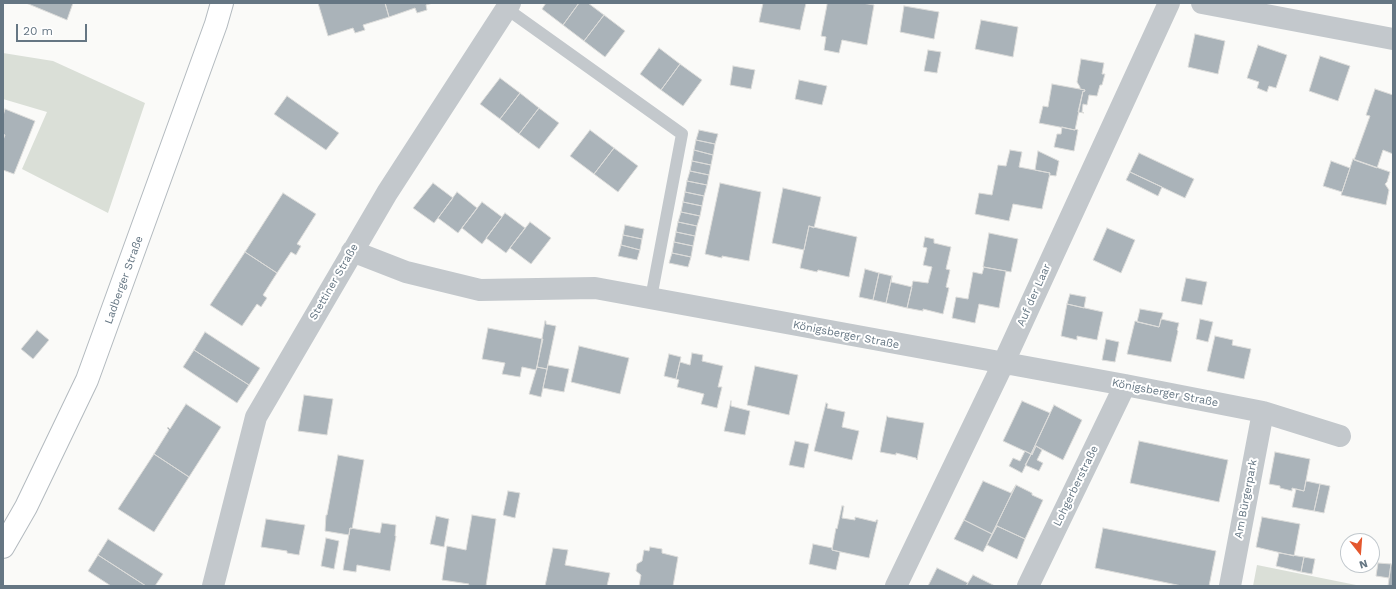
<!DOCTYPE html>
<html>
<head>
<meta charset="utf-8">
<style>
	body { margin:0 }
	#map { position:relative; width:1396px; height:589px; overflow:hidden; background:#fafaf8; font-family:"Work Sans",sans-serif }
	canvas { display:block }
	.frame { position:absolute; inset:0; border:4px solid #657683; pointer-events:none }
	.north { position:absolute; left:1340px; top:533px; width:40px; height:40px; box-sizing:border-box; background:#fff; border:1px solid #c1c8cd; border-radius:50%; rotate:163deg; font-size:11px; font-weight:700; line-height:16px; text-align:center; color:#657683 }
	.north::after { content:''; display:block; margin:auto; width:14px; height:18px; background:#e4572e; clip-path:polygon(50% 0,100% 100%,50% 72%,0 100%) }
	.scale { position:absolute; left:16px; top:24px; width:71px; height:18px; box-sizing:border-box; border:2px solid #657683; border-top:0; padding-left:5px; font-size:12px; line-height:14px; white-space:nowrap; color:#657683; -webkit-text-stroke:3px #fff; paint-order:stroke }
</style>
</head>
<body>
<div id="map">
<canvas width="1396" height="589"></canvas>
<div class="frame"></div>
<div class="north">N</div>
<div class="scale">20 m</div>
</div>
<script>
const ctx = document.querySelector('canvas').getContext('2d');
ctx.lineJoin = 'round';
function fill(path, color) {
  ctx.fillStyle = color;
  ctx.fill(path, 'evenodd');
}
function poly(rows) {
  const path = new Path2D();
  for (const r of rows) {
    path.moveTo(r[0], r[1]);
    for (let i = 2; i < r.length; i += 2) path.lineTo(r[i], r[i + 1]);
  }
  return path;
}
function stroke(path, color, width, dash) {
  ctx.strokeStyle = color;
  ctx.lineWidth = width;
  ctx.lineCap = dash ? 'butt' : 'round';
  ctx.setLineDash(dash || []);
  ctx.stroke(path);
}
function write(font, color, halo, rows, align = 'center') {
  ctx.font = font + ' "Work Sans",sans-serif';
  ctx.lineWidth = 4;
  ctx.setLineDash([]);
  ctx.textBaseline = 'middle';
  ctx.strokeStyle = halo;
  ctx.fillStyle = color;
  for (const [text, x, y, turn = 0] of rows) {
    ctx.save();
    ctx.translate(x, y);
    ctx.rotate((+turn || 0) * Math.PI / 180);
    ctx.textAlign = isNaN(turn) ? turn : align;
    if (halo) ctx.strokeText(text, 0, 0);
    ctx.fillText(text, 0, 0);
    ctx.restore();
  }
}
fill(poly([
	[3,53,53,61,145,103,108,213,22,169,47,112,3,99],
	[1257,565,1361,586,1253,586]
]), '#dadfd7');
const building = poly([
	[26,3,73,3,67,20,26,3],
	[318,3,385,3,389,17,363,25,365,30,355,33,353,28,328,36,318,3],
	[385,3,433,3,426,5,427,10,417,13,415,8,389,17,385,3],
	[546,3,579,3,563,25,542,9,546,3],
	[579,3,588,3,604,15,584,41,563,25,579,3],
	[763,3,806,3,800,30,759,22,763,3],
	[827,3,862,3,874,5,867,45,842,40,839,53,824,50,826,37,821,36,827,5,827,3],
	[904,6,939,12,934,39,900,32,904,6],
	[604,15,625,31,605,57,584,41,604,15],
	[981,20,1018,27,1013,57,975,49,981,20],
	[1195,34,1225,41,1218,74,1188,67,1195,34],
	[1258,45,1287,55,1276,88,1269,86,1267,92,1257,88,1259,82,1247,78,1258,45],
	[659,48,680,64,661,90,640,74,659,48],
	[928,50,941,52,937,73,924,71,928,50],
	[1320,56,1350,66,1338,101,1309,91,1320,56],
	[1081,59,1104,63,1102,74,1105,74,1102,85,1100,85,1097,96,1089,95,1087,105,1083,104,1082,112,1084,113,1078,112,1083,91,1084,92,1085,90,1080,89,1080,87,1077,82,1081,59],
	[680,64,702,80,683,106,661,90,680,64],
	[733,66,755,70,751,89,730,85,733,66],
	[500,78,520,93,500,119,480,104,500,78],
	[799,80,827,86,822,105,795,99,799,80],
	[1052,84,1085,90,1084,92,1083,91,1075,130,1039,123,1043,106,1048,107,1052,84],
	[1375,89,1393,95,1393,154,1383,150,1377,168,1354,160,1370,116,1366,115,1375,89],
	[520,93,539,108,519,134,500,119,520,93],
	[287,96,339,133,326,150,274,114,287,96],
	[539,108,559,123,539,149,519,134,539,108],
	[5,109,35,121,14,174,3,170,3,140,5,135,3,134,3,116,5,109],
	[1062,127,1075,130,1075,129,1078,130,1074,151,1054,147,1057,134,1061,134,1062,127],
	[590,130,614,148,594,174,570,156,590,130],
	[699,130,718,134,715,144,696,140,699,130],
	[696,140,715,144,713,155,694,150,696,140],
	[614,148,638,166,618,192,594,174,614,148],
	[694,150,713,155,711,165,692,161,694,150],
	[1010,150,1022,152,1019,167,1050,173,1042,209,1013,204,1009,221,975,214,979,193,992,195,998,165,1006,166,1010,150],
	[1038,151,1059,161,1056,176,1049,175,1050,173,1035,170,1038,151],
	[1139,153,1194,179,1185,198,1130,172,1139,153],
	[1353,159,1390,172,1387,182,1385,184,1389,190,1386,205,1341,195,1353,159],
	[692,161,711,165,709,175,690,171,692,161],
	[1331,161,1350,168,1342,192,1323,186,1331,161],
	[690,171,709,175,707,185,687,181,690,171],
	[1130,172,1162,187,1158,196,1126,180,1130,172],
	[687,181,707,185,704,196,685,192,687,181],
	[433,183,453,198,434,223,413,208,433,183],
	[720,183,761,192,749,261,722,256,722,258,705,254,720,183],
	[783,188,821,197,814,228,809,226,804,250,772,243,783,188],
	[457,192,477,208,458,233,438,218,457,192],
	[685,192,704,196,702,206,683,202,685,192],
	[283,193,316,214,297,244,301,246,296,255,291,252,277,273,245,252,283,193],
	[482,202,502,217,482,244,462,228,482,202],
	[683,202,702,206,700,216,681,212,683,202],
	[681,212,700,216,697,226,678,222,681,212],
	[505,213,525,228,506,253,486,238,505,213],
	[530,222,551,238,531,264,510,248,530,222],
	[678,222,697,226,695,236,676,232,678,222],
	[625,225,644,229,642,239,623,235,625,225],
	[809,226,857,237,849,277,818,270,817,272,800,268,809,226],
	[1107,228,1135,240,1121,273,1093,260,1107,228],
	[676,232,695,236,693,246,674,242,676,232],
	[989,233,1018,239,1011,272,983,267,989,233],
	[623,235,642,239,640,250,621,245,623,235],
	[925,237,934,239,934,243,951,247,946,269,950,270,946,287,949,288,943,314,923,309,923,311,907,308,913,281,928,283,932,267,923,265,927,248,923,247,925,237],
	[674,242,693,246,691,257,672,253,674,242],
	[621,245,640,250,637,260,618,256,621,245],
	[245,252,277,273,263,295,267,298,261,307,257,304,242,326,210,305,245,252],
	[672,253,691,257,688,267,669,263,672,253],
	[984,267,1006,271,999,308,979,304,975,323,952,318,956,297,968,299,973,272,982,274,984,267],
	[865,269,879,273,873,300,859,297,865,269],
	[879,273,892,276,886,303,873,300,879,273],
	[892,276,891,282,912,287,907,308,886,303,892,276],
	[1186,278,1207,282,1202,305,1181,301,1186,278],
	[1070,294,1086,297,1084,308,1067,304,1070,294],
	[1067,304,1103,312,1097,340,1077,336,1077,340,1061,336,1067,304],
	[1140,309,1163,313,1159,327,1137,322,1140,309],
	[1161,319,1179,323,1177,330,1178,331,1171,362,1127,354,1135,321,1159,327,1161,319],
	[1200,319,1213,322,1208,342,1196,339,1200,319],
	[545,321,546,321,546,324,556,326,547,369,537,367,545,321],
	[488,328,543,339,536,370,522,367,520,377,502,374,505,363,482,359,488,328],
	[37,330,49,340,33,359,21,349,37,330],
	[205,332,260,368,249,385,194,350,205,332],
	[1215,336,1233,340,1232,345,1251,349,1244,379,1207,371,1215,336],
	[1106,339,1119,342,1115,362,1102,360,1106,339],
	[579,346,629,358,620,394,571,382,579,346],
	[194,350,249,385,237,403,183,367,194,350],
	[692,353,703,355,702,361,723,366,718,387,722,387,717,408,701,404,704,394,677,387,679,380,676,379,680,362,690,365,692,353],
	[669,354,681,357,676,379,664,376,669,354],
	[548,365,569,369,564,392,543,388,548,365],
	[755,366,798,375,789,415,747,405,755,366],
	[537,367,547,369,541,397,529,394,537,367],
	[304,395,333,399,327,435,298,431,304,395],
	[731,401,731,406,750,411,745,435,724,431,731,401],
	[1022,401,1050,413,1031,454,1003,441,1022,401],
	[826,403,828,404,827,408,845,412,842,427,859,431,852,460,814,451,826,403],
	[186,404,221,427,189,477,154,454,169,430,167,428,168,427,170,429,186,404],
	[1054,405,1082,420,1063,460,1036,446,1032,455,1031,454,1054,405],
	[887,416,888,417,924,423,917,460,916,458,896,453,896,455,880,452,887,416],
	[795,441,809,444,804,468,789,465,795,441],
	[1139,441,1228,460,1219,502,1130,483,1139,441],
	[1036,446,1042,450,1037,460,1043,463,1039,471,1025,465,1036,446],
	[1025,451,1031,454,1022,473,1009,466,1013,458,1020,461,1025,451],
	[1275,452,1310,459,1304,491,1292,488,1292,491,1280,488,1280,486,1269,484,1275,452],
	[154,454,189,477,154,532,118,509,154,454],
	[338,455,364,460,352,529,350,528,349,535,325,531,326,515,327,515,338,455],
	[983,481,1011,493,1016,485,992,534,964,520,983,481],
	[1306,481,1320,484,1314,511,1292,507,1296,489,1304,491,1306,481],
	[1320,484,1330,486,1324,513,1314,511,1320,484],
	[1016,485,1032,493,1032,495,1043,500,1025,539,997,526,992,534,1016,485],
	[508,491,520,493,515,518,503,515,508,491],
	[842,506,844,506,842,518,855,520,855,517,876,522,876,520,878,520,869,558,832,550,836,528,837,529,842,506],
	[472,515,496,519,486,586,468,586,469,584,442,580,447,546,466,550,472,515],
	[436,516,449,519,444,547,430,544,436,516],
	[1262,517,1300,524,1294,556,1256,547,1262,517],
	[266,519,305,525,299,555,287,553,287,551,261,547,266,519],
	[964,520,992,534,983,552,954,539,964,520],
	[382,523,396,525,395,536,396,536,390,571,357,565,356,572,343,570,350,528,380,533,382,523],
	[997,526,1025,539,1017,559,987,545,997,526],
	[1103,528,1216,551,1209,586,1182,586,1095,568,1103,528],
	[326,538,339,541,334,569,321,566,326,538],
	[108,539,163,574,155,586,146,586,98,555,108,539],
	[813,544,832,548,832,550,840,552,836,570,809,564,813,544],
	[650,547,662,549,662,553,678,557,673,586,639,586,641,575,636,571,637,564,642,561,644,550,649,551,650,547],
	[553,548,568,550,565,565,610,573,607,586,545,586,553,548],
	[1279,553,1304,557,1301,572,1276,566,1279,553],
	[98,555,146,586,111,586,88,571,98,555],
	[1304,557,1315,559,1312,574,1301,572,1304,557],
	[1378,563,1391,564,1389,578,1376,576,1378,563],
	[1391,564,1393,565,1393,586,1388,586,1391,564],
	[937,568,968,583,966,586,928,586,937,568],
	[973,575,995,586,966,586,973,575]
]);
fill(building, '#aab3b9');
stroke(building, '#dcdcda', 1);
const secondary = poly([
	[3,547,26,507,87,380,216,24,222,3]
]);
stroke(secondary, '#b3babf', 24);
stroke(poly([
	[507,9,682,134,651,298]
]), '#c3c8cc', 12);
stroke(poly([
	[1202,3,1393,39],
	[352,251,406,272,480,290,595,288,1125,385,1263,412,1340,436],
	[213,586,256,417,387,193,510,3],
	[896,586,1003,364,1169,3],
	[1028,586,1125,385],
	[1230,586,1263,412]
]), '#c3c8cc', 22);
stroke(secondary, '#fff', 22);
write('11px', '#657683', '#fff', [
	["Ladberger Straße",124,280,-70],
	["Stettiner Straße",334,282,-60],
	["Auf der Laar",1034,295,-66],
	["Königsberger Straße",846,335,11],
	["Königsberger Straße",1165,393,11],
	["Lohgerberstraße",1076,486,-64],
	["Am Bürgerpark",1246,499,-79]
]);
</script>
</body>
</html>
